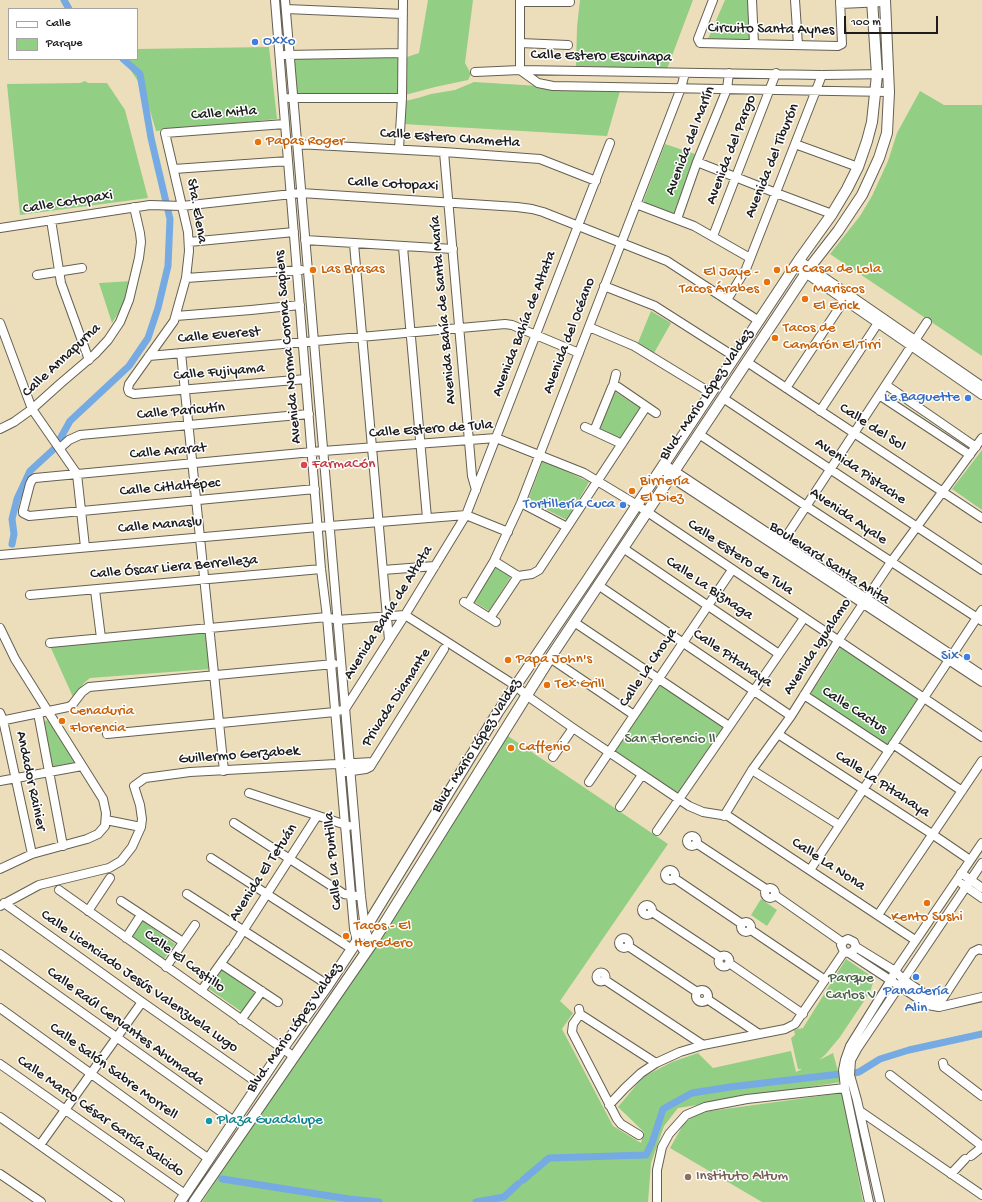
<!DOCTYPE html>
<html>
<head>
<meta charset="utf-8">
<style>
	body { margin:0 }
	#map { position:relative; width:982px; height:1202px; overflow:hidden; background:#eddebb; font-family:"Gochi Hand",sans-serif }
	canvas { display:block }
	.legend { position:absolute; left:8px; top:8px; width:130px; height:52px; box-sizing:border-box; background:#fff; border:1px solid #a4a4a4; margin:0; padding:5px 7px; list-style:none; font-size:12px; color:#1c1c1c }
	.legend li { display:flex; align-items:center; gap:8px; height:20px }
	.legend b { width:20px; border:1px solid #a4a4a4 }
	.scale { position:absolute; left:844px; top:16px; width:94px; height:18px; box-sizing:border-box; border:2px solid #1c1c1c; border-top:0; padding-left:5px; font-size:12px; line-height:14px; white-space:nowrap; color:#1c1c1c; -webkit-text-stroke:3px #fff; paint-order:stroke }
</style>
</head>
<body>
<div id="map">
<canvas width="982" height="1202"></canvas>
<ul class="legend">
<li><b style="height:5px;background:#fff"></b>Calle</li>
<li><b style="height:11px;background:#92ce83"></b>Parque</li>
</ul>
<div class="scale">100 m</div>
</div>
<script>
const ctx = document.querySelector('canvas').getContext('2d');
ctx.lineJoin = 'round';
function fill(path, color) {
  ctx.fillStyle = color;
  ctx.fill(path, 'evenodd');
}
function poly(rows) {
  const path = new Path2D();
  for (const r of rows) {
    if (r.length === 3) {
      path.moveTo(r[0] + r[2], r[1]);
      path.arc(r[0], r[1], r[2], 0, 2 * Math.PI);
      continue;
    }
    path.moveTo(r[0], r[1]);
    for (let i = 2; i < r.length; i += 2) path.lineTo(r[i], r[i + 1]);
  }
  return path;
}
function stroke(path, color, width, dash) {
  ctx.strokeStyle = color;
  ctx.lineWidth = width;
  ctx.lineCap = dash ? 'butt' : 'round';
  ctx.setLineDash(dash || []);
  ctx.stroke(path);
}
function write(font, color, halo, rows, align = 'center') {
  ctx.font = font + ' "Gochi Hand",sans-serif';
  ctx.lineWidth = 3;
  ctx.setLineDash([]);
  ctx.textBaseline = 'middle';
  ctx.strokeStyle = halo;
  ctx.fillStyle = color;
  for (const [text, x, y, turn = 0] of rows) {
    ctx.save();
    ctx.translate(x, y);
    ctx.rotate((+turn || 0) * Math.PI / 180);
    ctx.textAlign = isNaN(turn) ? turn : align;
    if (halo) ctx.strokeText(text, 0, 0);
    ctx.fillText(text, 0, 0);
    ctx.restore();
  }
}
fill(poly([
	[428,0,473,0,465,63,471,74,468,80,435,87,405,95,407,57,419,53],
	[580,0,693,0,667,69,576,66,577,27],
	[725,0,751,0,752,42,707,41],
	[269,47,277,119,156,131,144,90,123,59,137,59,137,49],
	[293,57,400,58,398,94,296,93],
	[85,81,88,83,107,83,125,110,148,198,20,215,7,84,80,83],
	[474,82,620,91,607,136,403,124,405,101,418,98,431,94,455,90],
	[920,91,944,105,982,105,982,356,830,254,860,216,872,196,888,161,897,133],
	[665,144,695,154,674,213,643,202],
	[132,281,124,304,112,323,99,283],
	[651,311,671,323,654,353,637,345],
	[614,391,640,408,620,439,599,429],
	[982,450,982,510,952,489],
	[543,460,589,482,567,520,528,500],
	[496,565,512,575,489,611,473,601],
	[206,632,210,669,90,678,84,683,73,697,50,646],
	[841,647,919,698,888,746,809,697],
	[661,684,725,728,679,795,615,751],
	[50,720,79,767,53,772,43,721],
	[505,734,668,844,560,1001,573,1013,562,1029,613,1126,641,1143,644,1132,618,1107,643,1077,672,1062,698,1053,713,1068,791,1051,796,1072,802,1069,798,1069,791,1038,795,1035,794,1030,803,1028,846,959,868,974,873,983,870,992,840,1037,825,1055,819,1060,833,1053,841,1082,678,1108,664,1126,651,1163,648,1202,202,1202],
	[761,899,777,910,767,926,751,915],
	[140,919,175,944,164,959,129,935],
	[222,970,255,993,242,1012,209,989],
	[842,1093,863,1202,762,1202,670,1148,683,1125,692,1117,703,1112]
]), '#92ce83');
stroke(poly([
	[64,0,69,9],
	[12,544,14,534,12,519,17,499,30,471,55,448,70,421,129,366,148,338,158,308,168,266,170,219,151,138,140,74,123,59],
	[854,1073,859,1072,880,1059,909,1050,982,1034],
	[222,1179,349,1199,379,1202],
	[523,1180,549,1158,646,1155,652,1143,663,1109,692,1093,730,1087,840,1074],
	[476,1202,504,1197,518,1184]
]), '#75aae2', 7);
const minor = poly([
	[275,0,321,569,327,617,354,929,357,941,365,953],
	[285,0,361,896,365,929,371,945],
	[713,0,698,39,700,43,838,46,842,44,840,0],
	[752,0,754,44],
	[795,0,798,45],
	[520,2,570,2],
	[840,4,885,2],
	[286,9,403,14],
	[520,43,568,45],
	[285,55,402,53],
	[520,70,538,83,553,86,889,92],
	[520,70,520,0],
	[475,72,520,70,822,75,889,74],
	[289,98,402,98],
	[285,124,165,133,188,232,189,251,186,278,174,321,129,384,128,389,129,392,134,394,306,379],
	[297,144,444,152,540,159,596,181],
	[795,144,858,167],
	[399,149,402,98,403,0],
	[444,152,472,476,476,490],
	[697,162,776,193,832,214],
	[174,169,288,161],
	[636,204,694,226,750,258],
	[677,219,697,162,727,89,729,73],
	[51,220,61,283,89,360],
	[0,228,150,205,182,206,301,193,517,207,532,209,543,212,667,261,759,321],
	[713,236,776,73],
	[305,240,453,249],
	[189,242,294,232],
	[354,244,389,640],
	[403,247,427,518],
	[799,260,982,386],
	[795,266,982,395],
	[37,275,82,268],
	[186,278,301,270],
	[604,286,655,306,735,357],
	[727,300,746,269,822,75],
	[176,316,251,310,300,305],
	[0,323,32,409,77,474,85,547],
	[589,327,634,346,711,393],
	[181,353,224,771],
	[149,356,505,324,512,325,579,353],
	[747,362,982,518],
	[886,385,976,447],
	[613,386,616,374],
	[786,388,847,296],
	[879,395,970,455],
	[723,398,982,570],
	[820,411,878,323],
	[585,427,594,431],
	[0,429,14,422,32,409,61,383,95,354,108,340,120,322,129,300,139,258,141,242,140,233,134,207],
	[699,434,806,506,982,621],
	[622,444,594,431,612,387,615,386,618,387,656,413],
	[60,448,69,440,80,435,309,414],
	[664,464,982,675],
	[660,470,982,682],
	[315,489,29,516,23,513,23,511,30,484,32,480,35,478,323,451,496,438,584,473,637,505,982,737],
	[521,503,567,527],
	[780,546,927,322],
	[623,548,779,654],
	[0,555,318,527,466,515,508,532],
	[494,561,518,576],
	[383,570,435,566],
	[518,576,532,574,539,570,646,407],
	[598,585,791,716],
	[95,590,101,638],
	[30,595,321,569],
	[464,602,496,622],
	[468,604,494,561,521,503,681,88,685,73],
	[490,618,518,576],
	[574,622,729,726],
	[0,628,15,659,103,799,106,813,105,826,98,834,87,839,32,854,0,869],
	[50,643,327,617,337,620,405,615,516,686,526,695,573,728,689,806,703,812,728,816,737,822,915,940],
	[550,658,634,715],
	[804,695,889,751],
	[0,713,3,720,32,854],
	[38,713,63,846],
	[0,721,68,707,72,705,82,692,89,687,334,664],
	[107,734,335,712,345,709,405,615,466,515,610,143],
	[778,734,932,834,970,860],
	[893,744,962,791],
	[553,757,573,728],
	[752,770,839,825],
	[345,772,366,769,370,767,444,649],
	[0,781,82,766],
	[589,782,732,570],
	[249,793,349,826],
	[620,807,642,775],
	[724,816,752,770,791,716,838,641,891,562,982,438],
	[106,820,141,827],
	[234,823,344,894,356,896],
	[657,831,804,618],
	[692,841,5],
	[696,843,766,889],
	[211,858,352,949],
	[670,875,5],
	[810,870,982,610],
	[961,873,982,888],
	[674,878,742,924],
	[962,884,982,898],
	[770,893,5],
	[59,890,293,1056],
	[187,894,328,985],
	[775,895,842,942],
	[121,901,183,942],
	[4,903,142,1002,259,1084],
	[647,910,5],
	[0,906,39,885,109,868,121,861,132,847,141,827,142,819,140,805,134,786,145,778,190,772,373,762],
	[88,911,110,878],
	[652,912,720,957],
	[878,915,982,761],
	[746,927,5],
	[751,930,825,980],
	[126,938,141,915],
	[624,943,5],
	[234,945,317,816],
	[628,946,697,992],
	[856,947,895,971,904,980,931,998,939,1000,943,998,973,952,979,949,982,950],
	[849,953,853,951,856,947,854,942,848,939,844,941,841,945,844,952,849,953,928,1005,939,1007,982,997],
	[0,954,234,1121],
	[724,961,5.5],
	[729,963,803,1014],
	[221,964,278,1002],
	[166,967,195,925],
	[601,977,4.5],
	[605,980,703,1045],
	[702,996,6],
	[201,991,231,949],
	[707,999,759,1034],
	[0,1008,209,1159],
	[579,1009,580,1014,656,1063],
	[580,1014,573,1024,572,1032,617,1119,621,1124,639,1135],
	[241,1020,262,991],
	[943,1063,944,1067,982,1096],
	[0,1064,185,1194],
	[890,1075,982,1146],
	[609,1105,625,1088,641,1073,656,1063,680,1052,703,1045,785,1029,795,1024,844,952],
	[860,1111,982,1195],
	[0,1117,120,1202],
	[40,1145,142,1002],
	[971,1156,982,1147],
	[0,1174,41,1202],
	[951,1174,965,1159],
	[657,1202,657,1170,662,1147,669,1134,686,1115,705,1107,747,1099,845,1088],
	[869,1202,845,1088,843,1070,845,1060,850,1046,891,980,895,971,982,843],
	[880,1202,857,1100,850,1075,851,1060,857,1049,982,863]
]);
const major = poly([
	[180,1202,283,1048,328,985,365,929,498,712,588,579,799,260,832,214,847,189,858,167,867,141,872,122,877,75,872,0],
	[194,1202,371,945,550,658,810,267,838,231,862,195,879,158,887,133,889,92,885,0]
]);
stroke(minor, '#656054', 10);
stroke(major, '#656054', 12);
stroke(minor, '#fff', 8);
stroke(major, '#fff', 10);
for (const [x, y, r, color] of [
	[255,42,4,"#3f7fe0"],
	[258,142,4,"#e8710a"],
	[313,270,4,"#e8710a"],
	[777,270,4,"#e8710a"],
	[767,282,4,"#e8710a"],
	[805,299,4,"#e8710a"],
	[775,338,4,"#e8710a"],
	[968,398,4,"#3f7fe0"],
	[304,465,4,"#e0444e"],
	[632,491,4,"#e8710a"],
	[623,505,4,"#3f7fe0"],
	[967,657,4,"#3f7fe0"],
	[508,660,4,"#e8710a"],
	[547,685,4,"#e8710a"],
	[62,721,4,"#e8710a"],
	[511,748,4,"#e8710a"],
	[927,903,4,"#e8710a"],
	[346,936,4,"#e8710a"],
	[916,977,4,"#3f7fe0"],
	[209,1121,4,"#0f9aa8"],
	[688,1177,4,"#8d6e63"]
]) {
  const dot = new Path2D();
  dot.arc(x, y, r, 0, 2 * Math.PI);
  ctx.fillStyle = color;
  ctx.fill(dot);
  stroke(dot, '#fff', 1.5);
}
write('15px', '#1c1c1c', '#fff', [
	["Circuito Santa Aynes",771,30,1],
	["Calle Estero Escuinapa",601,57,1],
	["Calle Mitla",224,114,-4],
	["Calle Estero Chametla",450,139,4],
	["Avenida del Marlín",691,141,-69],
	["Avenida del Pargo",732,150,-69],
	["Avenida del Tiburón",773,161,-68],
	["Calle Cotopaxi",393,185,3],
	["Calle Cotopaxi",68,203,-9],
	["Sta. Elena",196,211,80],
	["Avenida Bahía de Santa María",444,310,-95],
	["Avenida Bahía de Altata",525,324,-69],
	["Calle Everest",219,336,-5],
	["Avenida del Océano",570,336,-69],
	["Avenida Norma Corona Sapiens",289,347,-95],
	["Calle Annapurna",62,361,-43],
	["Calle Fujiyama",219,373,-5],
	["Blvd. Mario López Valdez",707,395,-56],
	["Calle Paricutín",181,412,-5],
	["Calle del Sol",872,428,33],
	["Calle Estero de Tula",431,430,-4],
	["Calle Ararat",168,452,-5],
	["Avenida Pistache",860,472,34],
	["Calle Citlaltépec",170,488,-5],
	["Avenida Ayale",848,517,34],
	["Calle Manaslu",160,526,-5],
	["Calle Estero de Tula",740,558,34],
	["Boulevard Santa Anita",829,564,33],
	["Calle Óscar Liera Berrelleza",174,568,-5],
	["Calle La Biznaga",709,589,34],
	["Avenida Bahía de Altata",389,613,-58],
	["Avenida Igualamo",818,647,-57],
	["Calle Pitahaya",732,659,34],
	["Calle La Choya",649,668,-56],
	["Privada Diamante",397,698,-57],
	["Calle Cactus",854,711,33],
	["Blvd. Mario López Valdez",477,746,-58],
	["Guillermo Gerzabek",239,756,-4],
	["Andador Rainier",30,781,78],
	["Calle La Pitahaya",882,785,33],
	["Calle La Puntilla",334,861,-95],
	["Calle La Nona",828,865,33],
	["Avenida El Tetuán",264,873,-57],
	["Calle El Castillo",184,962,36],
	["Calle Licenciado Jesús Valenzuela Lugo",139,982,35],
	["Calle Raúl Cervantes Ahumada",125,1027,36],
	["Blvd. Mario López Valdez",295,1028,-55],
	["Calle Salón Sabre Morrell",113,1072,36],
	["Calle Marco César García Salcido",100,1117,35]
]);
write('15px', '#366cbe', '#fff', [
	["Oxxo",263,42,"left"],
	["Le Baguette",960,398],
	["Tortillería Cuca",615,505],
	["Six",959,657],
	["Panadería",916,992,"center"],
	["Alin",916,1009,"center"]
], 'right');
write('15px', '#c56008', '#fff', [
	["Papas Roger",266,142],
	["Las Brasas",321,270],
	["La Casa de Lola",785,270],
	["El Jaye -",759,273,"right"],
	["Tacos Árabes",759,290,"right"],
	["Mariscos",813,290],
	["El Erick",813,307],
	["Tacos de",783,329],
	["Camarón El Tirri",783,346],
	["Birriería",640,482],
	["El Diez",640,499],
	["Papa John's",516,660],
	["Tex Grill",555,685],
	["Cenaduria",70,712],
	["Florencia",70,729],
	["Caffenio",519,748],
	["Kento Sushi",927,918,"center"],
	["Tacos - El",354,927],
	["Heredero",354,944]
], 'left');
write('15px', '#be3a42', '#fff', [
	["FarmaCón",312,465]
], 'left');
write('15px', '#4b6345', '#fff', [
	["San Florencio ll",670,740],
	["Parque",851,979],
	["Carlos V",851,996]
]);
write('15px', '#0d838f', '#fff', [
	["Plaza Guadalupe",217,1121]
], 'left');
write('15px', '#785e54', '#fff', [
	["Instituto Altum",696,1177]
], 'left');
</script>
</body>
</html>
